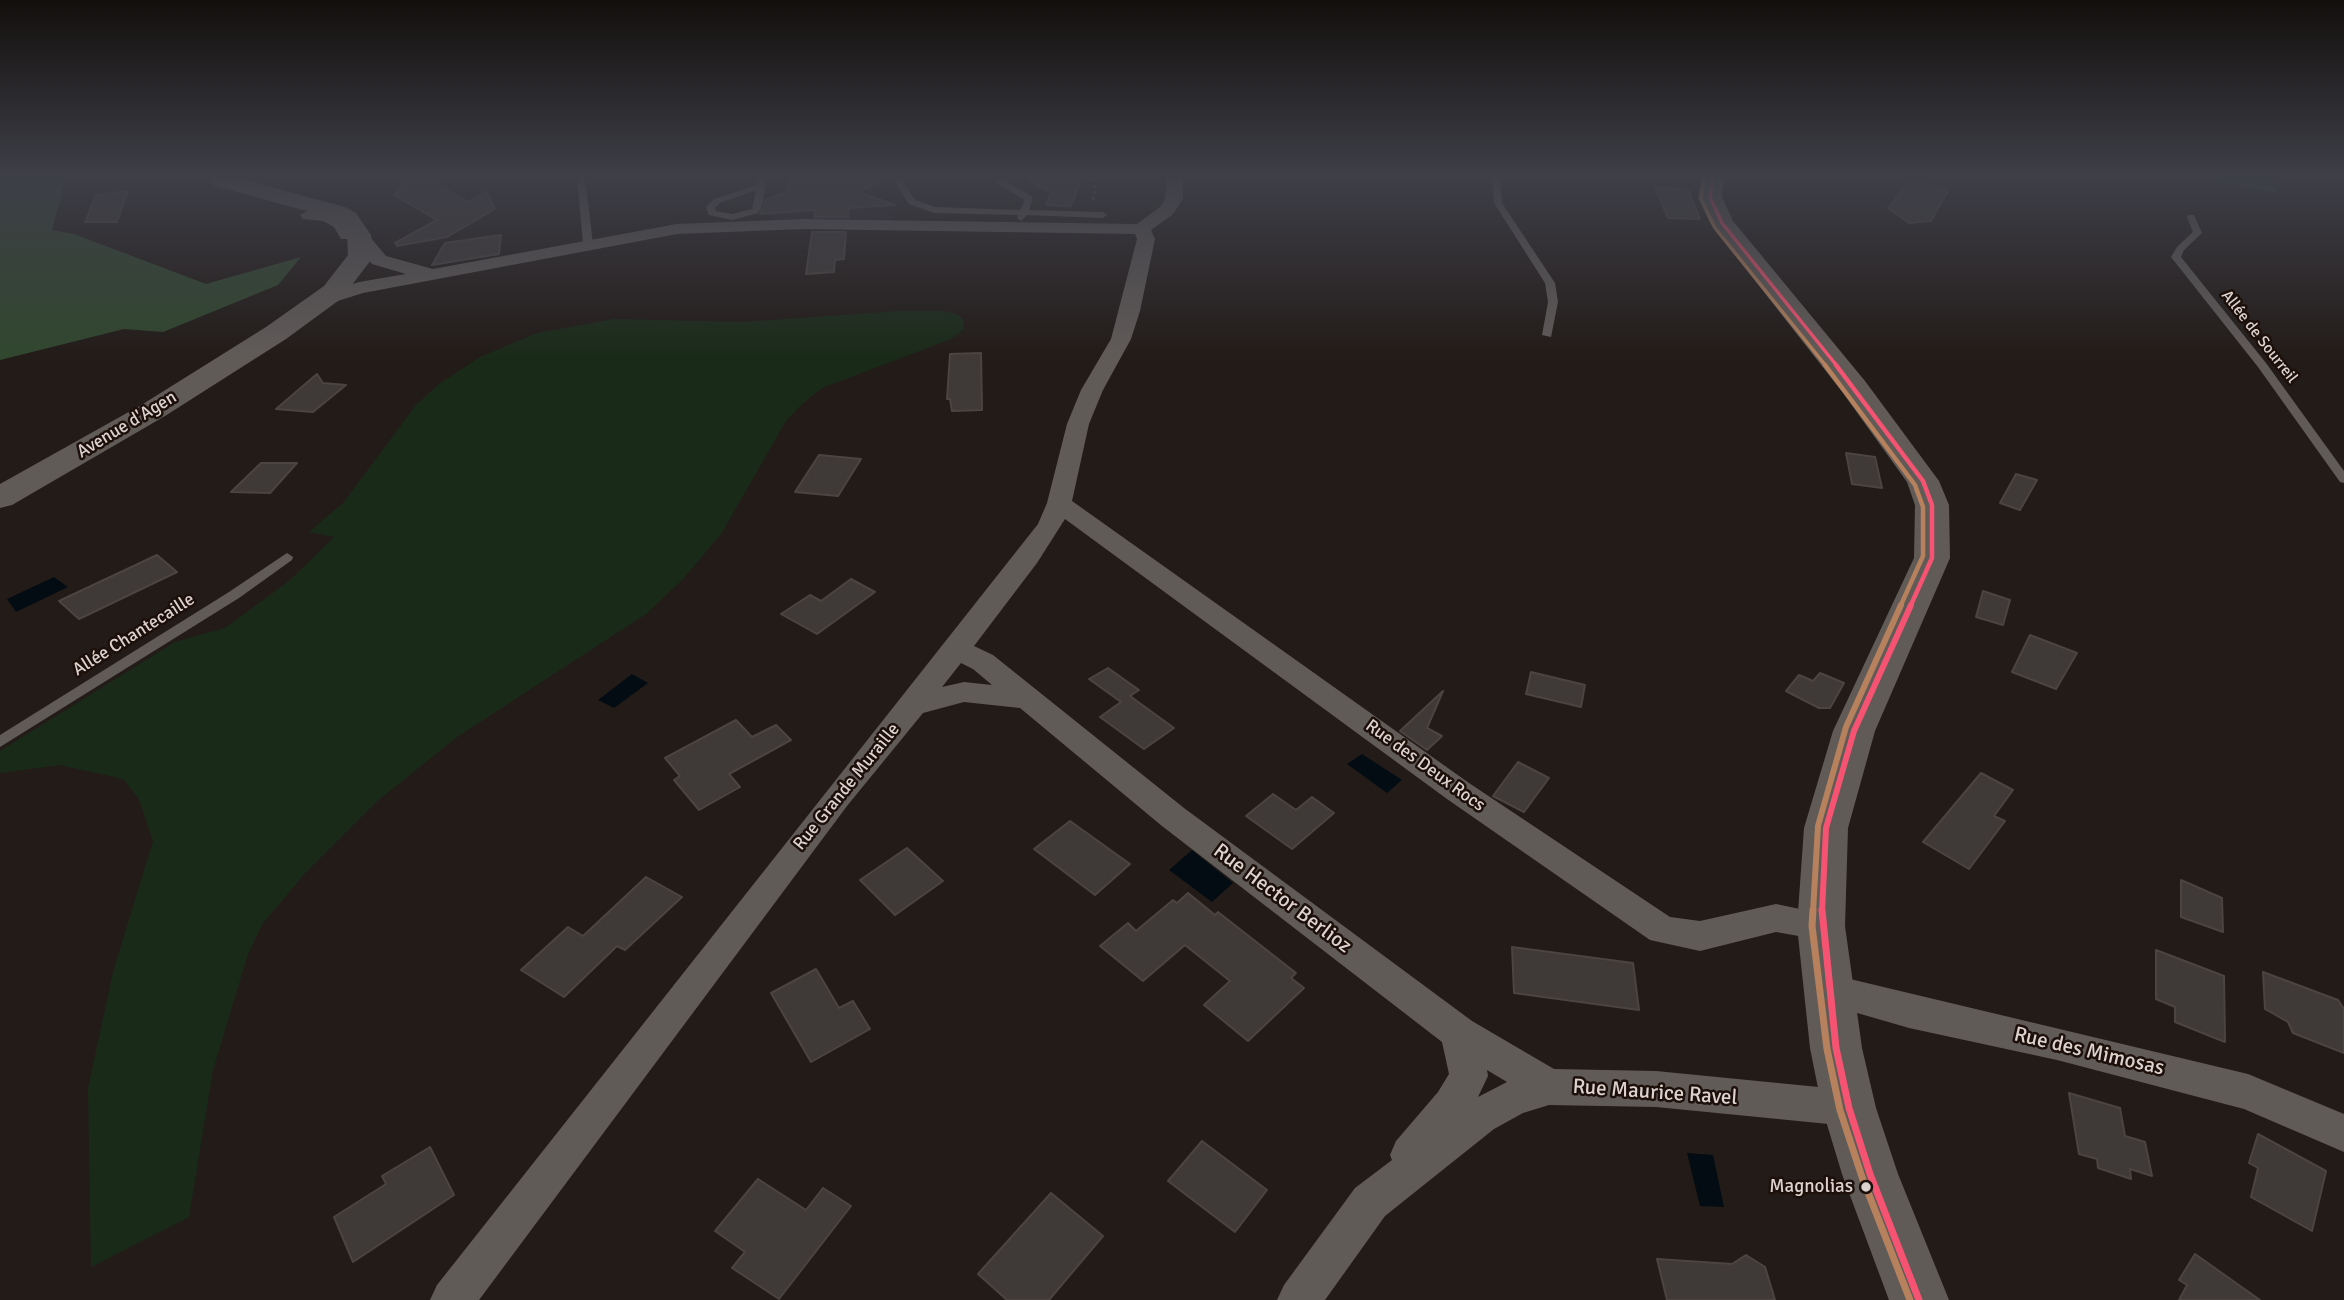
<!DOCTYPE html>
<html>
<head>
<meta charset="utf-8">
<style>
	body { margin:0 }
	canvas { display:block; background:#221b18 }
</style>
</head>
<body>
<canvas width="2344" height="1300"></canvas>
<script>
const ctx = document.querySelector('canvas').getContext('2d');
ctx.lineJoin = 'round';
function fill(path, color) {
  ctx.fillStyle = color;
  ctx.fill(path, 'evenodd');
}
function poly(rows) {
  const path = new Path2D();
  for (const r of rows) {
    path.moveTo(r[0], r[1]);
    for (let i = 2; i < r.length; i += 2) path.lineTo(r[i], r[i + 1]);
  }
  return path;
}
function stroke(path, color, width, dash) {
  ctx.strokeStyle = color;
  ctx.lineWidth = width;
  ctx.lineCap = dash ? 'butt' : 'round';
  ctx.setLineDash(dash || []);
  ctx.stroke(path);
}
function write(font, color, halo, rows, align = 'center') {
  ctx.font = font + ' Signika,sans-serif';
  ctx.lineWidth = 5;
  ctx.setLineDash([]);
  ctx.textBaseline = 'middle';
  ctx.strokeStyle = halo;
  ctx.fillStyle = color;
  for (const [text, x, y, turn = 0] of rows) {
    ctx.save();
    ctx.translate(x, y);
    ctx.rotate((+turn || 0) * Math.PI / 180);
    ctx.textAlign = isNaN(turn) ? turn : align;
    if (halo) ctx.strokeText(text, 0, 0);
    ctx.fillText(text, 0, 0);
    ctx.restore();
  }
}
fill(poly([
	[776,177,860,177,892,218,886,223,775,219,771,214]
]), '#2c1e26');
fill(poly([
	[899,311,944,311,959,315,964,321,963,330,951,339,822,388,801,405,786,421,721,534,683,579,646,614,457,737,375,803,307,871,263,923,248,954,213,1070,189,1217,91,1267,88,1088,113,972,153,841,139,799,123,779,60,765,0,773,0,751,175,642,225,628,289,581,334,537,309,532,343,503,416,405,439,384,480,357,537,333,614,319,744,322]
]), '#1a2a18');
fill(poly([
	[0,177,66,177,52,230,74,234,206,284,301,257,278,285,163,332,124,329,0,360],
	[2193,177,2272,177,2277,193]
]), '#31472e');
fill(poly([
	[54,577,68,587,16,612,7,599],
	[632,674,648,683,614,708,598,700],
	[1362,754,1402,780,1387,793,1347,764],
	[1192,850,1233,883,1212,902,1169,870],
	[1687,1153,1713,1155,1724,1207,1700,1206]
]), '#030c13');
const building = poly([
	[406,177,445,177,439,186,468,202,486,192,495,209,447,237,397,246,395,243,437,220,394,195,406,177],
	[892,177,858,192,895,205,849,208,848,217,814,217,815,210,760,214,766,200,787,192,789,178,892,177],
	[1022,177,1083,177,1071,206,1046,205,1051,193,1022,177],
	[1915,181,1948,191,1931,221,1909,223,1888,208,1907,183,1915,181],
	[1655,187,1688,190,1700,219,1668,218,1655,187],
	[128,191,117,222,85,222,96,195,128,191],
	[812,232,846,232,844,259,835,260,834,272,806,274,812,232],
	[501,235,499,254,432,265,445,243,501,235],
	[981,353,982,410,952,411,950,399,947,399,950,354,981,353],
	[317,374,323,383,346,385,313,412,276,409,317,374],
	[1846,453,1875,457,1882,488,1852,484,1846,453],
	[819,455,861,459,838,496,795,492,819,455],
	[261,463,297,463,270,493,231,492,261,463],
	[2016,474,2037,480,2020,510,2000,503,2016,474],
	[157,555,177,572,79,619,59,601,157,555],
	[851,579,875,592,817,634,781,614,810,595,821,601,851,579],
	[1983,591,2010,600,2003,625,1976,617,1983,591],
	[2030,635,2077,653,2056,689,2012,672,2030,635],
	[1108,668,1139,690,1130,696,1174,728,1144,749,1100,717,1121,702,1089,679,1108,668],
	[1531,672,1585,685,1581,707,1526,694,1531,672],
	[1820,673,1844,683,1830,708,1819,708,1786,691,1799,675,1813,681,1820,673],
	[1443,691,1427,728,1442,736,1427,750,1400,731,1443,691],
	[736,720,752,737,776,725,791,740,729,774,740,787,699,810,674,780,680,776,665,758,736,720],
	[1518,762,1549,778,1524,812,1493,796,1518,762],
	[1981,773,2013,790,1994,816,2005,821,1969,869,1923,842,1981,773],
	[1273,794,1296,810,1312,797,1334,813,1292,849,1246,816,1273,794],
	[1070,821,1130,864,1095,895,1034,849,1070,821],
	[907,848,943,881,895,915,860,880,907,848],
	[646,877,682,897,625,950,617,946,564,997,521,970,568,927,583,936,646,877],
	[2181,880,2222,898,2223,932,2181,917,2181,880],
	[1188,893,1215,915,1218,912,1296,973,1291,978,1304,988,1248,1041,1204,1005,1230,981,1185,945,1143,981,1100,946,1128,923,1136,931,1173,900,1177,903,1188,893],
	[1512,947,1633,963,1639,1010,1514,993,1512,947],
	[2156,950,2224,976,2225,1042,2175,1022,2175,1007,2156,999,2156,950],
	[816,969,839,1008,853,1001,870,1029,811,1062,771,993,816,969],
	[2263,972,2338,1000,2344,1009,2344,1053,2293,1033,2288,1022,2265,1009,2263,972],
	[2069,1093,2120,1108,2125,1136,2145,1142,2152,1176,2130,1169,2131,1179,2098,1168,2097,1159,2079,1154,2069,1093],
	[2258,1134,2326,1171,2312,1231,2251,1197,2258,1168,2249,1163,2258,1134],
	[1202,1141,1267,1190,1235,1232,1168,1181,1202,1141],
	[430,1147,454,1195,353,1262,334,1217,386,1184,382,1176,430,1147],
	[758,1179,806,1210,823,1188,851,1206,779,1299,732,1268,745,1252,715,1231,758,1179],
	[1051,1193,1103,1236,1049,1300,1007,1300,978,1274,1051,1193],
	[2195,1254,2260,1300,2179,1300,2187,1285,2179,1280,2195,1254],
	[1746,1255,1765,1267,1775,1300,1667,1300,1657,1259,1732,1264,1746,1255]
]);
fill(building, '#3f3937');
stroke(building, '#4b4441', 2);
stroke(poly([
	[1093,200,1096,177]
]), '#595350', 2.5, [3.5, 2.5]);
fill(poly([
	[577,177,585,177,593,244,588,247,583,244,577,177],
	[758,177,766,177,763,203,758,213,732,220,709,215,706,207,714,199,757,185,758,177],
	[756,190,752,209,732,214,716,211,715,208,720,203,756,190],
	[1492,177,1500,177,1502,203,1555,283,1558,302,1551,337,1542,335,1548,302,1545,283,1494,203,1492,177],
	[895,179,901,179,915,200,935,207,1020,210,1025,200,998,184,998,180,1001,179,1033,197,1029,210,1103,212,1107,215,1103,218,1027,215,1021,221,1017,218,1018,215,934,213,909,204,894,181,895,179],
	[2188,215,2194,215,2202,233,2184,250,2181,257,2266,363,2344,471,2344,483,2340,482,2258,367,2171,257,2177,247,2193,232,2187,217,2188,215],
	[287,553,293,557,292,560,239,598,0,747,0,735,229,592,287,553]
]), '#615b58');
fill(poly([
	[1167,177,1183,177,1183,199,1172,215,1151,230,1155,239,1140,311,1131,339,1103,390,1089,424,1072,501,1469,783,1670,917,1700,921,1776,904,1833,916,1838,926,1833,936,1821,940,1776,932,1700,951,1650,940,1447,799,1065,519,1037,563,974,646,993,655,1184,808,1472,1021,1554,1069,1656,1071,1849,1090,1863,1095,1868,1108,1863,1121,1849,1126,1656,1107,1549,1105,1523,1113,1494,1129,1385,1216,1325,1300,1277,1300,1284,1285,1355,1188,1392,1160,1390,1155,1396,1141,1438,1092,1449,1074,1442,1042,1162,826,1020,708,964,702,923,713,847,806,479,1300,430,1300,437,1285,1038,524,1047,503,1067,424,1081,390,1111,339,1137,239,1135,234,803,229,677,234,363,293,325,305,315,299,318,295,359,282,406,274,372,264,352,239,341,239,334,227,323,221,303,219,300,215,309,210,333,212,347,220,354,231,365,231,386,256,433,269,677,224,803,219,1137,224,1160,207,1165,199,1167,177],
	[961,663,973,669,992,685,964,682,942,687,961,663],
	[1487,1070,1507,1082,1478,1097,1488,1076,1487,1070],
	[1829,974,2248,1074,2344,1114,2344,1152,2244,1109,2057,1060,1909,1028,1816,1001,1811,990,1816,979,1829,974]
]), '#615b58');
fill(poly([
	[214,177,234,177,345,207,356,213,371,235,374,256,342,298,286,339,165,416,12,505,0,508,0,484,143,404,266,327,324,286,348,255,347,235,338,223,329,217,215,186,211,181,214,177],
	[1702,177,1724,177,1722,197,1733,221,1865,381,1939,481,1949,505,1950,558,1875,731,1848,828,1845,926,1862,1048,1876,1108,1898,1174,1949,1300,1889,1300,1842,1174,1822,1108,1810,1048,1797,926,1804,828,1833,731,1914,558,1915,505,1907,482,1843,393,1710,223,1698,197,1702,177]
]), '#615b58');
stroke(poly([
	[1713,177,1710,197,1722,223,1837,366]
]), '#f65372', 3.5);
stroke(poly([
	[1836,365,1923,481,1932,505,1932,558,1910,607]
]), '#f65372', 4.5);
stroke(poly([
	[1822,912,1826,828,1854,731,1911,605]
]), '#f65372', 6);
stroke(poly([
	[1822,910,1836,1048,1849,1108,1870,1174,1919,1300]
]), '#f65372', 7);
stroke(poly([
	[1704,177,1701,199,1715,228,1826,366]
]), '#b6815c', 3.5);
stroke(poly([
	[1825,365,1915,485,1923,507,1923,556,1900,607]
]), '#b6815c', 4.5);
stroke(poly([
	[1813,912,1818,826,1846,727,1901,605]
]), '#b6815c', 6);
stroke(poly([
	[1813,910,1812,926,1827,1049,1840,1110,1862,1177,1910,1300]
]), '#b6815c', 7);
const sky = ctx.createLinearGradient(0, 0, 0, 359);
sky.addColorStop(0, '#130f0d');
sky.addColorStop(0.49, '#3e3f48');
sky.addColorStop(1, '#3e3f4800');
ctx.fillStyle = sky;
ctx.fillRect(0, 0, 2344, 359);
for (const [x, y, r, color] of [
	[1866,1187,6,"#ddd2ce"]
]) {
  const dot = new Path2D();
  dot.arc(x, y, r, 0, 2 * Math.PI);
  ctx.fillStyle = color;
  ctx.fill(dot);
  stroke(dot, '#1d100a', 2.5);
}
write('16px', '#ddd2ce', '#1d100a', [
	["Allée de Sourreil",2259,337,52]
]);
write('18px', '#ddd2ce', '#1d100a', [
	["Avenue d'Agen",127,425,-31],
	["Allée Chantecaille",134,635,-32],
	["Rue des Deux Rocs",1425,766,36],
	["Rue Grande Muraille",847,787,-51]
]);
write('19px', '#ddd2ce', '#1d100a', [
	["Magnolias",1853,1187]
], 'right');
write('21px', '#ddd2ce', '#1d100a', [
	["Rue Hector Berlioz",1282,899,37],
	["Rue des Mimosas",2089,1052,13],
	["Rue Maurice Ravel",1655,1093,4]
]);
</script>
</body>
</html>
